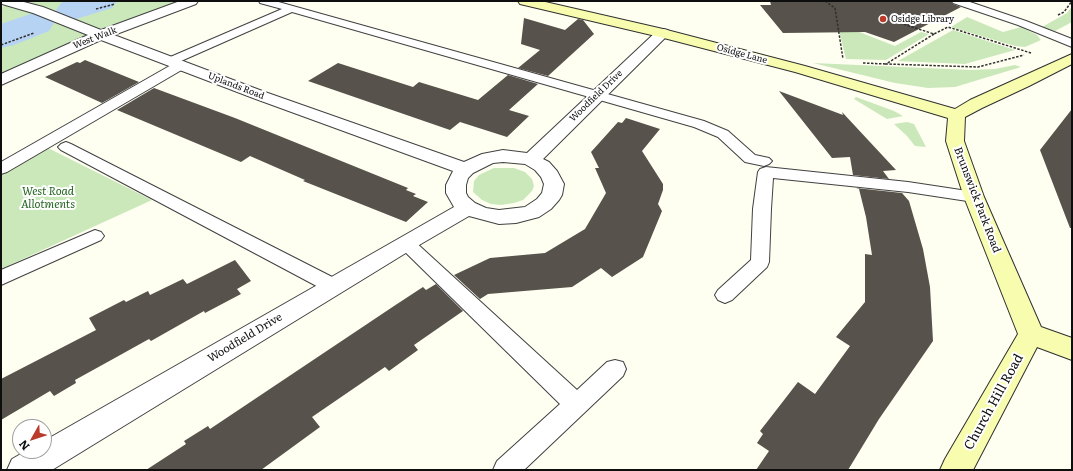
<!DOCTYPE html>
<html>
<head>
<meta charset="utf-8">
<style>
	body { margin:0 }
	#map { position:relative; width:1073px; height:471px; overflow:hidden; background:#fefef1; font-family:Literata,serif }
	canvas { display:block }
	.frame { position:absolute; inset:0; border:2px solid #0e0e0e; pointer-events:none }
	.north { position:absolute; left:12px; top:419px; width:40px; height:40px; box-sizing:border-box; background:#fff; border:1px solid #9f9f9f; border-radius:50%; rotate:231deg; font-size:11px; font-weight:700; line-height:16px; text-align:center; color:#0e0e0e }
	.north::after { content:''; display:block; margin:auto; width:14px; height:18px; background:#ba3b2b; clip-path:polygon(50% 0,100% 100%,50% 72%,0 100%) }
</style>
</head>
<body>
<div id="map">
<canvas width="1073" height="471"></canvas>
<div class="frame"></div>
<div class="north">N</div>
</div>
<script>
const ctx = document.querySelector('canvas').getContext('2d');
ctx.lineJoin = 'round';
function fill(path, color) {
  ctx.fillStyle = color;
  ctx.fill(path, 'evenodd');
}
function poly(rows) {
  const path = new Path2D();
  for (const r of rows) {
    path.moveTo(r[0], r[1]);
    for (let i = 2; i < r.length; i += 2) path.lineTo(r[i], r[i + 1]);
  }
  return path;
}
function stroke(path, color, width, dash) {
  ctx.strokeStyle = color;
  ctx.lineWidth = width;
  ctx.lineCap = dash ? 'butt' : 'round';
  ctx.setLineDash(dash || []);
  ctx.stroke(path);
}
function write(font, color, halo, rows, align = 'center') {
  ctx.font = font + ' Literata,serif';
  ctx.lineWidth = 4;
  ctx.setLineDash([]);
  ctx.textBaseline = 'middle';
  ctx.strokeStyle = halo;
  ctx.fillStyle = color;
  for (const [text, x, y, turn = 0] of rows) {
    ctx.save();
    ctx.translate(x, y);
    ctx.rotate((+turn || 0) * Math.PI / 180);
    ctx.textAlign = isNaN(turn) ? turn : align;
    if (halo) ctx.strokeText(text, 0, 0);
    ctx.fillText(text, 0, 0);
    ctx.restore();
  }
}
fill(poly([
	[20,1,183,1,1,77,1,7],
	[1072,6,1072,22,1055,31,1042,27,1067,13],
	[834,10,844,26,895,46,921,32,929,34,886,60,846,59],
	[967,17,1003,32,1021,27,1037,35,1041,40,1025,47,1015,46,951,27],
	[953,30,1015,50,965,64,898,61],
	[813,63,971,70,995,69,1015,65,1021,67,955,87,928,88,895,83],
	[856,97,894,111,903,116,887,119,854,99],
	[907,122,914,124,926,147,915,146,907,136,894,124],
	[48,148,152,200,1,269,1,175],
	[494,168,514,168,525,172,532,179,534,186,532,191,523,200,514,203,501,205,491,204,482,200,473,192,474,181,479,175]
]), '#cbe8bb');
fill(poly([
	[66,1,117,1,112,8,73,20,61,17,56,10,61,3,66,1],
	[36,12,49,15,54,23,49,31,14,45,1,48,1,24,36,12]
]), '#b7d3f4');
fill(poly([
	[770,1,951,1,953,4,961,7,894,42,865,32,783,33,760,5,771,5],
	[524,18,565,30,578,19,583,20,594,34,548,76,518,68,540,50,521,44],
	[85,60,139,82,102,103,45,77,77,62,80,63],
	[338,63,413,87,419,82,478,100,508,75,538,84,509,110,529,116,507,137,460,122,450,130,308,81],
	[154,88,235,118,408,188,406,190,416,194,413,196,428,202,406,222,303,181,305,180,250,156,241,162,117,110],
	[779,91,843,115,842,112,896,170,883,171,889,179,853,175,850,157,832,158],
	[1072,109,1072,228,1070,228,1040,150],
	[626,118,660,129,642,151,663,184,663,190,658,204,662,211,643,257,612,277,601,268,572,287,488,294,480,299,454,275,490,258,545,253,585,229,606,193,595,168,599,168,591,152,618,122,622,123],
	[856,188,902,193,909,201,923,249,930,287,933,341,879,419,848,470,756,470,769,451,757,443,763,434,760,431,781,404,798,382,815,394,850,346,836,337,865,302,865,254,872,255,866,217,859,189],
	[235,260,251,281,237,289,241,294,205,313,204,311,151,341,149,339,113,359,75,380,76,383,54,396,50,391,1,420,1,379,96,330,89,318,124,300,126,302,148,291,150,295,183,279,187,284],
	[436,284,463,311,414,345,418,350,389,371,385,367,312,417,320,427,261,470,146,470,186,444,184,441,208,426,210,429,394,306,423,287,426,290]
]), '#57524b');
const lane = poly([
	[259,1,275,1,704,121,728,131,755,155,769,158,772,161,769,164,764,166,745,162,718,137,694,127,292,12,181,61,185,62,187,65,185,68,7,172,1,174,1,162,173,64,168,64,166,61,168,58,282,9,260,3,259,1],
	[952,1,967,1,1026,21,1072,39,1072,47,1018,25,953,3,952,1],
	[66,142,71,144,340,281,343,286,340,291,333,293,326,291,61,150,58,147,61,144,66,142],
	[766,167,908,182,974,192,980,193,982,197,980,201,974,202,908,192,773,178,771,209,769,262,767,267,732,300,725,303,718,300,715,295,718,290,751,260,753,209,758,172,760,169,766,167],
	[95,230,101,232,104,236,101,240,1,285,1,270,95,230],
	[406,237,412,239,577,390,607,362,615,360,623,362,626,369,623,376,524,470,493,470,497,461,560,404,400,247,397,243,400,239,406,237]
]);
const street = poly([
	[1,1,20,1,43,7,101,30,180,1,198,1,196,4,114,35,265,92,464,162,482,154,503,150,527,153,658,30,663,29,668,30,670,33,543,159,549,162,557,171,564,184,562,195,559,200,551,209,539,217,516,223,499,224,469,216,414,248,52,470,7,470,12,459,26,451,44,451,44,441,454,207,446,193,446,185,453,171,253,98,101,40,1,85,1,74,88,35,33,13,2,4,1,1],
	[503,162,525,164,535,170,541,177,544,184,542,193,537,199,525,207,499,210,486,208,475,203,468,197,466,193,466,185,468,178,473,173,493,163,503,162]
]);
const secondary = poly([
	[518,1,541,1,663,29,805,66,955,109,970,100,1072,54,1072,64,1029,86,982,108,965,117,964,141,984,197,1041,327,1072,338,1072,360,1037,347,973,470,940,470,945,459,1018,334,964,197,946,141,948,118,795,72,660,37,520,4,518,1]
]);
stroke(lane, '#414141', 2);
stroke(street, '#414141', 2);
stroke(secondary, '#303030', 2);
stroke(poly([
	[825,1,835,8,843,59],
	[96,9,115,4],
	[1058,15,1064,12,1072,1],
	[900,23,934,34,948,27,1031,53],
	[934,34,886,64,978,67,1024,55],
	[1,45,34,33],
	[863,63,886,64]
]), '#303030', 1.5, [2.5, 1.5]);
fill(lane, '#fff');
fill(street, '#fff');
fill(secondary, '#f8fcae');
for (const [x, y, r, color] of [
	[883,19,4,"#ba3b2b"]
]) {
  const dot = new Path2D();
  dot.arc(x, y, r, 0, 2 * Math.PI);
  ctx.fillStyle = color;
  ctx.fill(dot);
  stroke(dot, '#fff', 1.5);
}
write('9px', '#0e0e0e', '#fff', [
	["Osidge Library",891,19]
], 'left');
write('9px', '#0e0e0e', '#fff', [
	["West Walk",95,38,-21],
	["Osidge Lane",742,54,15],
	["Uplands Road",236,86,21],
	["Woodfield Drive",596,96,-44]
]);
write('italic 11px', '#236520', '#fff', [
	["West Road",48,192],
	["Allotments",48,205]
]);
write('11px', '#0e0e0e', '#fff', [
	["Brunswick Park Road",977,200,69],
	["Woodfield Drive",245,338,-31]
]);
write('13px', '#0e0e0e', '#fff', [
	["Church Hill Road",994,402,-61]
]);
</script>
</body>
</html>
